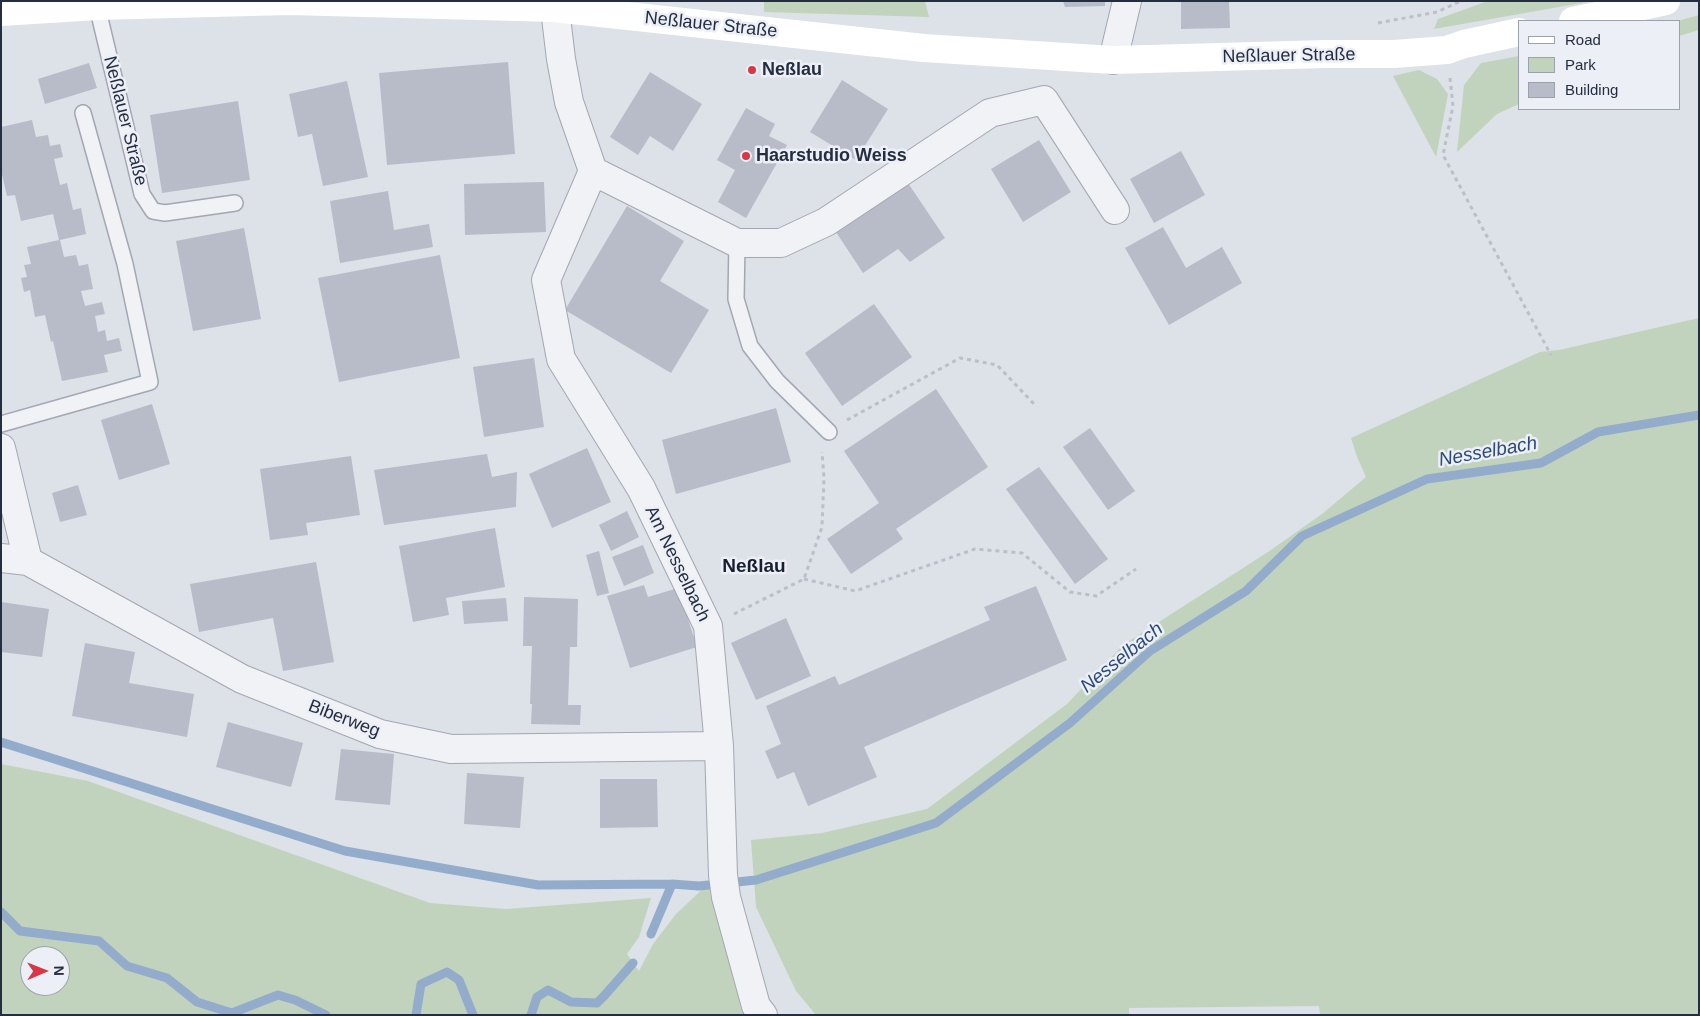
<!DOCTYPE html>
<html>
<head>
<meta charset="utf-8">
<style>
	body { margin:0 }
	#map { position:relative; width:1700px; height:1016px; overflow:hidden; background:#dde1e8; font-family:Arial,sans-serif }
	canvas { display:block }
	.frame { position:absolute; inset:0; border:2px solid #252d40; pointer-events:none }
	.legend { position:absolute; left:1518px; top:20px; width:162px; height:90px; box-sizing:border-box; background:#ecf0f6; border:1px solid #9ca2ad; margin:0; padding:6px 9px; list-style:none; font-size:15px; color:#252d40 }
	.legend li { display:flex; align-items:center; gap:10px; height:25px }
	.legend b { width:25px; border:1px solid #9ca2ad }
	.north { position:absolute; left:20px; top:946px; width:50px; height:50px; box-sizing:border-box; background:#ecf0f6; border:1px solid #9ca2ad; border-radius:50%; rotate:89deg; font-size:14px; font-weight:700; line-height:20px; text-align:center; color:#252d40 }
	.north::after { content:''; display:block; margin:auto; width:18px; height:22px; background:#d93646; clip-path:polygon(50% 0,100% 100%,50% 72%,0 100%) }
</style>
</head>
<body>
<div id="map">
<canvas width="1700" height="1016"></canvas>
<div class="frame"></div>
<ul class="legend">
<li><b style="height:6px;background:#fff"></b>Road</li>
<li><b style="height:14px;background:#c2d3bd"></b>Park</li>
<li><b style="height:14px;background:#b7bcc8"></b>Building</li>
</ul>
<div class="north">N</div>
</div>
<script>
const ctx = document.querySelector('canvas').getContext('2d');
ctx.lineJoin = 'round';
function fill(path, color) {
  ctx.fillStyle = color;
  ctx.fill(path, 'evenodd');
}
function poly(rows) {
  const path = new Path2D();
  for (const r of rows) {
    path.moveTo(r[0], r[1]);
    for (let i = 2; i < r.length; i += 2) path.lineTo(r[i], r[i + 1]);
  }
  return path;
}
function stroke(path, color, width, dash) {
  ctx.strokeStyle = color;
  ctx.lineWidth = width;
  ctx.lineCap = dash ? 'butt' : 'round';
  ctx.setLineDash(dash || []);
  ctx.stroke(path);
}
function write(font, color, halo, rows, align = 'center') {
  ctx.font = font + ' Arial,sans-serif';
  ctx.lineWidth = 5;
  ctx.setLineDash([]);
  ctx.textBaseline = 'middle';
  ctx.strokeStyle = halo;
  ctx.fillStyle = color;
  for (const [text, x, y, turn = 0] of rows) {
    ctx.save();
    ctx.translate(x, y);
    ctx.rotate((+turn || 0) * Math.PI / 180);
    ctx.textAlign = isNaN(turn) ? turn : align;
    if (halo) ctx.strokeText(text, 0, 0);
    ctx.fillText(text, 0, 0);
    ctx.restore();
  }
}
fill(poly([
	[764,1,925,1,929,17,764,12],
	[1488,1,1593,1,1434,29,1438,19],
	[1699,15,1699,30,1679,36,1678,21],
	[1519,56,1519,104,1497,114,1457,152,1464,85,1481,63],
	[1419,70,1437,79,1448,94,1436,157,1393,76],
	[1699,318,1699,1015,1320,1015,1319,1006,1129,1008,1129,1015,816,1015,796,991,756,907,751,840,822,833,927,809,1067,704,1123,645,1268,552,1322,514,1366,477,1357,457,1351,438,1540,352,1559,350],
	[1,764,88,781,430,903,506,909,651,898,639,937,627,954,639,971,653,944,676,914,709,883,739,985,756,1015,1,1015],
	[30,956,60,956,60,986,30,986]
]), '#c2d3bd');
stroke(poly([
	[1,742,345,851,538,885,672,884],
	[1,912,20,931,99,941,127,966,167,978,197,1002,232,1013,278,995,295,1000,326,1015],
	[651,934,672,884,699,886,756,880,936,823,1070,723,1150,651,1246,591,1302,536,1427,479,1541,463,1598,432,1699,415],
	[416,1015,421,984,447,972,459,980,473,1015],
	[531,1015,537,997,548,990,571,1002,597,1003,604,996,633,963]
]), '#94accc', 9);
fill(poly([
	[1063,1,1105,1,1105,6,1065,7],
	[1181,1,1229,1,1230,28,1181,29],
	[508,62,515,154,387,165,379,73],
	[89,63,97,88,45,104,38,79],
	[650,72,702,104,673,151,650,136,638,155,610,137],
	[842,80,888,109,856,160,810,132],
	[347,81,368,177,323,186,312,134,298,137,289,94],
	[238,101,250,180,162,193,150,115],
	[746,108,775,124,769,136,787,145,746,218,718,202,735,170,717,160],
	[32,120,36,137,48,135,50,146,60,144,63,157,54,159,60,185,67,183,73,210,81,208,86,234,60,240,64,257,76,255,79,266,88,264,93,289,81,291,85,306,102,302,105,314,95,316,98,332,105,330,107,341,119,338,122,351,104,355,108,372,62,381,53,341,51,342,45,315,35,317,30,290,24,292,21,278,27,277,24,265,31,264,27,247,59,240,53,214,21,221,15,195,7,196,1,170,1,127],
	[1039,140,1071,192,1023,222,991,169],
	[1181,151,1205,195,1154,223,1130,179],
	[544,182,546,232,465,235,464,184],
	[908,183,945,238,910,262,898,249,863,273,836,232],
	[388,191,394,230,429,224,433,247,340,263,330,201],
	[627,206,684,241,660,281,709,310,671,373,565,310],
	[1163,227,1186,268,1222,247,1242,283,1169,325,1125,248],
	[244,228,261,319,193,331,176,241],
	[440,255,460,358,339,382,318,278],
	[874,304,912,357,842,406,805,353],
	[534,358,544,427,484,437,473,367],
	[936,389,988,467,896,529,903,539,851,574,827,539,879,503,844,451],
	[152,404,170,464,119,480,101,420],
	[776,408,791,462,676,494,662,440],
	[1090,428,1135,491,1108,510,1063,447],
	[587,448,611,502,552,528,529,474],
	[487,454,492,477,517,472,516,507,384,525,374,470],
	[351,456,360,515,306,523,308,535,270,540,260,469],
	[1039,467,1108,559,1075,584,1006,489],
	[78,485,87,515,60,522,52,493],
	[627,511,639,537,611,551,599,525],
	[495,528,505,587,446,598,449,615,413,622,399,546],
	[643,545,654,573,624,586,612,557],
	[599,551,609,593,597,596,586,555],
	[316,562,334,662,283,671,273,618,199,632,190,584],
	[644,585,648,597,678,588,697,647,630,668,607,596],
	[1036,586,1067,660,864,747,877,777,808,806,794,772,777,779,765,751,781,744,766,706,835,676,839,685,990,620,984,607],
	[524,597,578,599,577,647,570,647,568,705,581,705,580,725,531,724,532,704,530,704,532,646,523,646],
	[506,598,508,621,464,624,462,601],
	[1,602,49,609,42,657,1,652],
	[786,618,811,676,756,700,731,643],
	[85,643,135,652,129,683,194,694,187,737,72,716],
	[228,722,303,743,291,787,216,767],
	[341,749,394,754,390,805,335,800],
	[467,773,524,777,520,828,464,824],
	[600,779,657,779,658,827,600,828]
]), '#b7bcc8');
const lane = poly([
	[97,6,142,194,153,211,165,213,235,203],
	[737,243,736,299,750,346,777,381,829,432],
	[1,424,150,382,125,264,83,113]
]);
const street = poly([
	[554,1,561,59,569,102,593,171,546,280,561,359,641,488,708,626,719,746,723,875,726,897,756,1006,763,1015],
	[1113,60,1127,1],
	[593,171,737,243,781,243,826,222,990,113,1044,100,1115,210],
	[1,448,28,561],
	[1,558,28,561,242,679,380,734,451,749,719,746]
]);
stroke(lane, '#a2a7b2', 18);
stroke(street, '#a2a7b2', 30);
stroke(poly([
	[1378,23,1437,12,1461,1],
	[1450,78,1453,106,1443,155,1551,355],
	[847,420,960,358,997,365,1035,405],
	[804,579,855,591,975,549,1022,553,1070,592,1096,596,1136,569],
	[734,614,804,579,822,527,824,478,822,452]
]), '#bbbfc7', 3, [4, 4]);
stroke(lane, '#f0f2f6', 15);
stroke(street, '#f0f2f6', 28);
stroke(poly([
	[1,12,97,6,289,1,554,8,924,48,1113,60,1325,54,1394,54,1447,50,1464,44,1519,32],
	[1573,21,1666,1]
]), '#fff', 28);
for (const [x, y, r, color] of [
	[752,70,5,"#d93646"],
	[746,156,5,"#d93646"]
]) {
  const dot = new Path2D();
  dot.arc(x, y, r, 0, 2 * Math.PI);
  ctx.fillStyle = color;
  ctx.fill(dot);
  stroke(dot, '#ecf0f6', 2);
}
write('18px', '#252d40', '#ecf0f6', [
	["Neßlauer Straße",711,25,6],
	["Neßlauer Straße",1289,56,-1],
	["Neßlauer Straße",125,121,76],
	["Am Nesselbach",677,564,64],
	["Biberweg",344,719,21]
]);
write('bold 18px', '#252d40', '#ecf0f6', [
	["Neßlau",762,70],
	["Haarstudio Weiss",756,156]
], 'left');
write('italic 19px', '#2c4a77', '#ecf0f6', [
	["Nesselbach",1488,452,-10],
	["Nesselbach",1122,658,-39]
]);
write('bold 19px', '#181f30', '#ecf0f6', [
	["Neßlau",754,567]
]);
</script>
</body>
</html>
